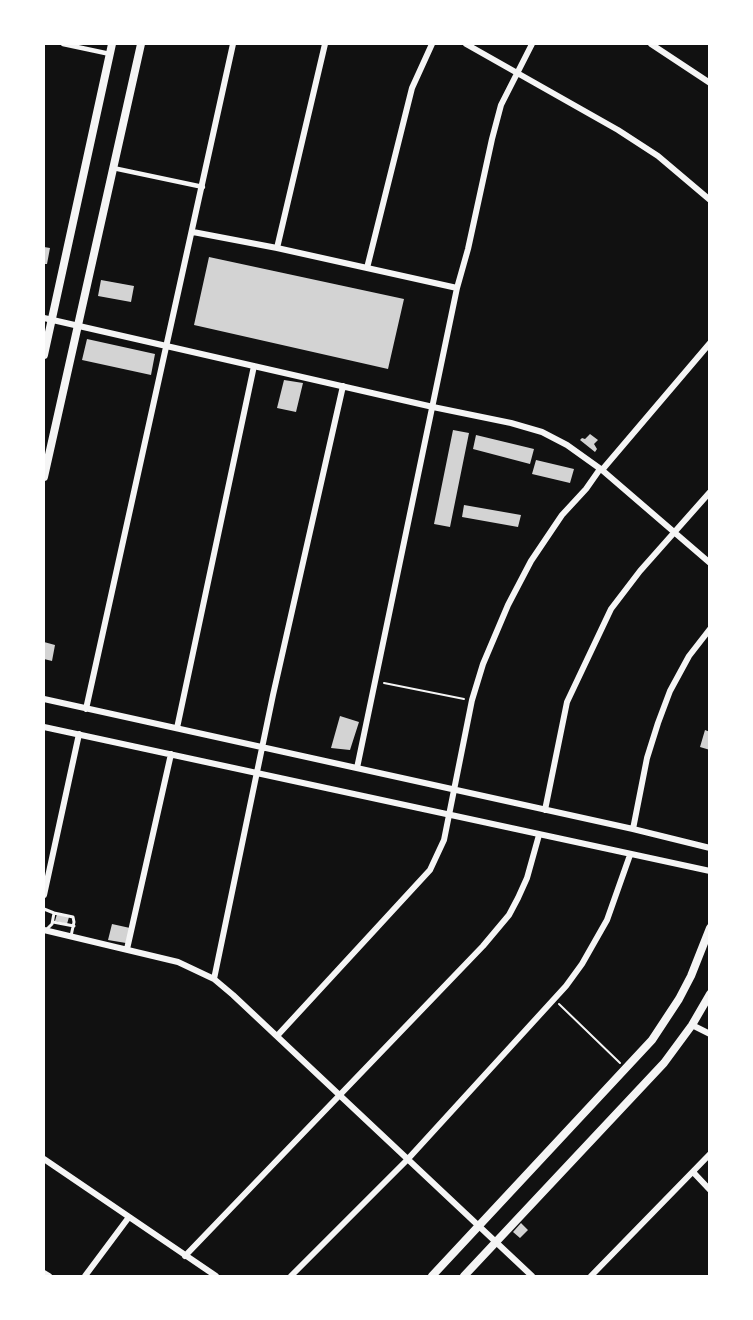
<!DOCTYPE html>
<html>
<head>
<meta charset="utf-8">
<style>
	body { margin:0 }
	#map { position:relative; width:753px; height:1320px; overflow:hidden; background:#111; font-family:"PT Serif",serif }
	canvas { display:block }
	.frame { position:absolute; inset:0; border:45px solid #fff; pointer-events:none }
</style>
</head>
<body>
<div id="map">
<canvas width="753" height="1320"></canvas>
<div class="frame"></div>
</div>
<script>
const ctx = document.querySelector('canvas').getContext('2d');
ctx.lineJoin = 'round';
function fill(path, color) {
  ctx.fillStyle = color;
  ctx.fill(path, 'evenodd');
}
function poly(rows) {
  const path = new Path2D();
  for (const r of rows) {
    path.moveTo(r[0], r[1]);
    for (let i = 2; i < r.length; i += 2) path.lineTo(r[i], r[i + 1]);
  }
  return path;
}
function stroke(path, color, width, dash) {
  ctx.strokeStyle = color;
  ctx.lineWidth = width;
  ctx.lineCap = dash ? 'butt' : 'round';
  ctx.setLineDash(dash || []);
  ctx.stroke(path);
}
fill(poly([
	[44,247,50,248,47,264,44,264],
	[209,257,404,299,388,369,194,325],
	[101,280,134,286,131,302,98,296],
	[87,339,155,354,151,375,82,360],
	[284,380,303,383,296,412,277,408],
	[453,430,469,433,450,527,434,524],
	[590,434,598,440,594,444,597,449,595,452,580,440,582,438,585,439],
	[476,435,534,449,530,464,473,449],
	[536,460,574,469,570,483,532,474],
	[464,505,521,515,518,527,462,517],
	[44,642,55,645,52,661,44,659],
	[340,716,359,722,350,750,331,748],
	[705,730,710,732,710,750,700,747],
	[57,914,69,917,67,924,55,921],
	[112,924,130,928,126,943,108,940],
	[521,1223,528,1230,520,1238,513,1232]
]), '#d3d3d3');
stroke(poly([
	[384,683,464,699],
	[559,1004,620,1063]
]), '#f5f5f5', 2);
stroke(poly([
	[44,909,54,913],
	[53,922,74,926],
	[46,930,52,924,54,913,73,917,74,922,71,936]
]), '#f5f5f5', 3);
stroke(poly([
	[63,44,110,54],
	[113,168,203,187]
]), '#f5f5f5', 4.5);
stroke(poly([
	[466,44,618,130,658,156,710,200],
	[651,44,710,83],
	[193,232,277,248,457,288],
	[277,248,325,44],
	[367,268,412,88,432,44],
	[44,318,433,407,511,423,542,432,567,445,602,470,710,563],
	[602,470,710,343],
	[44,699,633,829,710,848],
	[86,709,233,44],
	[44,727,710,871],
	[177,728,254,366],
	[357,768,457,288,468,249,492,139,501,105,532,44],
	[545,810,567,702,611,609,640,571,710,492],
	[633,829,647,758,658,723,670,691,689,656,710,629],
	[44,895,79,734],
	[44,930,178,962,214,979,233,995,532,1276],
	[127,949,171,754],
	[214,979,273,695,343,386],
	[692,1025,710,1034],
	[277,1036,430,870,444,840,472,700,483,664,508,605,531,561,562,515,586,489,600,469],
	[44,1159,216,1276],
	[693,1172,710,1190],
	[185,1256,483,946,509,915,518,898,527,878,539,835],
	[44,1273,49,1276],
	[85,1276,129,1217],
	[291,1276,407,1160,566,986,582,964,607,920,630,855],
	[591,1276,710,1154]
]), '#f5f5f5', 6);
stroke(poly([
	[44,355,112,44],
	[44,477,141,44],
	[432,1276,652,1040,679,999,691,976,710,928],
	[464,1276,664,1063,692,1025,710,994]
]), '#f5f5f5', 8);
</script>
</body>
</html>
